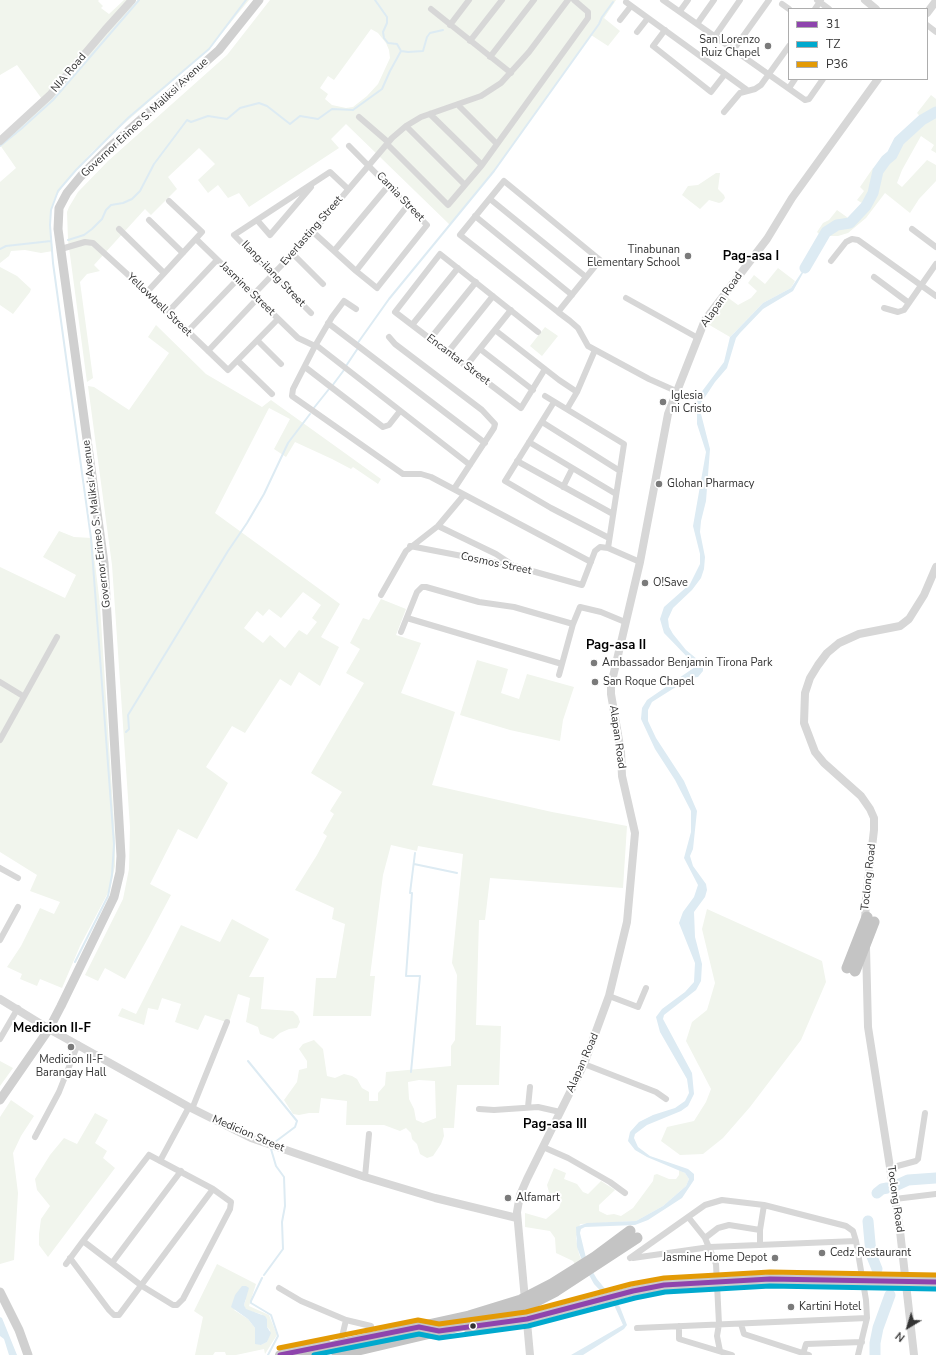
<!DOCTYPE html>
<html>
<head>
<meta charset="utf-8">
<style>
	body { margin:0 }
	#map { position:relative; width:936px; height:1355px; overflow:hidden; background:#fff; font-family:"Nunito Sans",sans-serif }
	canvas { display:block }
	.legend { position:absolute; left:788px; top:8px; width:140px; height:72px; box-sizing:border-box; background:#fff; border:1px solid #adadad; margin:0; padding:5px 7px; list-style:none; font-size:12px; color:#333 }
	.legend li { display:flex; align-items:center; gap:8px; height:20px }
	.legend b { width:20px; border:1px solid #adadad }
	.north { position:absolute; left:888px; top:1307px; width:40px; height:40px; -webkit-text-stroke:3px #fff; paint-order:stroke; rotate:218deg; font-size:11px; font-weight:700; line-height:16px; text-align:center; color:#333 }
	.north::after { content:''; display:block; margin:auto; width:14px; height:18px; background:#333; clip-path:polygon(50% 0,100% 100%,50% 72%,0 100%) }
</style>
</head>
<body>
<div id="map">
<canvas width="936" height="1355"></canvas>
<ul class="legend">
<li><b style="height:5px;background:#8e44ad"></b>31</li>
<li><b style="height:5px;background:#00a9ce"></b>TZ</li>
<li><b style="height:5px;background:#e39a05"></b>P36</li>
</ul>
<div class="north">N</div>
</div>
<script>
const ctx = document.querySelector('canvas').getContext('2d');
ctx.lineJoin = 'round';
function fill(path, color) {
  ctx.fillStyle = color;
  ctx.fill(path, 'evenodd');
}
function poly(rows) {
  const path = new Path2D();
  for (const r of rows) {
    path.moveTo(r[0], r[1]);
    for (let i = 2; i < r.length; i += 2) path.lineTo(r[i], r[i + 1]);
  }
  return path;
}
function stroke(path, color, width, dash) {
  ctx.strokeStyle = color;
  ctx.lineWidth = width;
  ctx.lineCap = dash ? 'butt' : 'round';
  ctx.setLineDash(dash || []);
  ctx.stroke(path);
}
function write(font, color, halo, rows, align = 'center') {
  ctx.font = font + ' "Nunito Sans",sans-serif';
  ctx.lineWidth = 4;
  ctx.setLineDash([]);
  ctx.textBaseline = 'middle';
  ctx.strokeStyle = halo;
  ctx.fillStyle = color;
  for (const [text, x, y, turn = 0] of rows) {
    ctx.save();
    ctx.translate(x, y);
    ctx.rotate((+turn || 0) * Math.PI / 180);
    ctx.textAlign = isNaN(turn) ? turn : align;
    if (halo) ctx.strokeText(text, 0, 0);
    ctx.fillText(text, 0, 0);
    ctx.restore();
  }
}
fill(poly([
	[0,0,99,0,98,1,103,6,101,8,109,14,124,0,129,0,42,99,17,65,0,75],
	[138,0,249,0,209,49,92,152,66,181,54,200,51,210,50,225,53,251,41,253,25,250,11,251,9,256,0,263,0,182,16,168,0,145,54,96,114,24],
	[270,0,616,0,604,18,620,31,608,46,591,35,494,171,450,225,346,124,331,139,339,148,249,207,239,193,228,198,218,185,208,193,198,180,215,164,199,148,168,177,177,189,151,215,145,209,94,265,100,271,87,274,80,282,93,378,87,382,68,240,67,212,69,207,78,192,108,161,227,55],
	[371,29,378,33,386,43,389,50,390,58,378,84,367,96,353,107,346,108,332,105,325,99,328,94,320,88,328,76,334,80],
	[931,95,936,99,936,153,931,150,934,145,921,136,902,170,897,183,902,187,927,160,936,165,936,181,919,199,910,213,885,193,866,218,848,233,838,236,828,236,821,246,820,252,812,247,819,234,817,232,823,223,829,220,837,210,851,220,861,210,865,205,857,200,864,191,860,187,873,168,880,171,886,162,895,154,890,149,906,128,909,130,922,118,917,113],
	[716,173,720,173,718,189,724,195,725,198,722,202,719,203,709,200,700,209,682,195,688,186,698,185],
	[0,267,17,276,31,289,30,292,13,314,0,305],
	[778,268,795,281,791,288,763,303,730,337,706,323,712,319,727,297,738,305,751,298,757,291,748,283,754,275,765,284],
	[156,325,206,374,262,407,271,400,381,479,378,484,353,467,351,469,332,459,295,442,286,457,274,449,290,419,269,408,215,513,340,604,321,637,339,647,320,686,299,672,291,686,280,679,245,733,232,726,206,767,228,783,197,839,178,829,150,884,171,895,148,938,125,979,105,968,98,981,85,975,123,899,129,869,130,827,112,565,88,386,94,387,129,410,169,353,148,337],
	[303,592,321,605,312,618,317,622,307,635,299,630,285,648,270,635,263,643,244,628,257,611,263,616,269,609,281,618],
	[545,327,558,336,542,356,530,346],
	[59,531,74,537,92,538,100,605,115,838,115,866,110,889,80,946,62,988,40,979,37,986,20,979,22,974,7,967,21,946,40,908,54,914,60,902,30,891,37,875,0,852,0,567,65,598,76,575,43,557],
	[381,599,406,609,396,635,421,643,401,693,455,712,432,785,552,812,627,826,623,888,490,878,485,920,479,920,476,1025,501,1026,499,1085,457,1085,454,1128,443,1128,444,1136,441,1144,433,1156,427,1158,420,1154,417,1144,412,1139,411,1133,406,1128,400,1131,384,1125,346,1125,347,1101,321,1098,319,1113,309,1113,299,1115,293,1114,284,1100,297,1082,299,1070,307,1068,307,1061,299,1049,303,1044,314,1040,323,1049,327,1076,335,1078,344,1074,352,1076,357,1079,362,1088,369,1092,369,1101,378,1101,378,1093,385,1085,386,1072,451,1066,451,1046,455,1040,457,975,452,963,463,854,418,846,417,851,391,845,383,875,370,976,375,976,371,1016,313,1016,316,978,336,978,345,924,332,919,334,908,295,890,317,855,327,836,323,833,334,814,330,811,342,792,311,773,364,683,346,673,360,649,350,643,363,618,369,620],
	[419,1080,435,1081,436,1118,423,1123,416,1120,414,1109,409,1099,408,1082],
	[477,660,508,669,501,693,519,699,527,674,574,687,563,720,560,741,510,730,460,715],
	[707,909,822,961,826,982,801,1040,750,1107,723,1138,703,1154,680,1155,661,1141,667,1127,694,1121,706,1102,711,1089,686,1041,692,1022,707,1010,715,983,702,929],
	[232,919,269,939,249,977,264,977,261,1009,293,1011,298,1016,300,1022,297,1028,289,1029,280,1033,273,1039,260,1034,258,1027,246,1022,250,998,238,994,229,1023,205,1015,198,1030,175,1022,181,1004,162,998,158,1010,148,1008,144,1025,118,1016,122,1008,136,1014,181,925,220,942],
	[0,1061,13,1068,0,1086],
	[11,1100,34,1116,21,1136,13,1153,18,1193,14,1260,0,1264,0,1117],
	[95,1113,108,1120,95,1143,107,1151,103,1158,115,1168,48,1257,39,1245,39,1234,41,1219,50,1206,37,1190,35,1179,50,1155,64,1138,77,1144],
	[554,1168,566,1173,564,1179,577,1184,583,1192,588,1194,601,1181,615,1190,599,1205,599,1211,607,1215,614,1214,621,1216,633,1208,653,1181,654,1175,657,1174,669,1179,676,1179,679,1175,679,1170,685,1173,689,1179,686,1186,663,1206,636,1221,580,1224,576,1238,579,1254,584,1266,577,1267,573,1261,556,1253,555,1238,550,1231,525,1227,525,1213,546,1219,559,1208,561,1202,550,1196,547,1185],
	[217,1264,256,1284,249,1306,269,1315,277,1335,265,1354,264,1349,236,1355,226,1355,225,1352,215,1352,213,1355,195,1355,203,1317,194,1311],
	[246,1299,244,1305,246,1310,261,1314,267,1319,267,1327,270,1330,267,1342,261,1345,255,1340,255,1328,248,1319,234,1310]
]), '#f1f5ed');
fill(poly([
	[812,257,793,291,763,309,740,333,736,338,727,368,715,382,701,403,700,410,710,449,706,501,701,521,700,532,705,557,704,569,701,578,692,590,673,608,668,619,669,627,673,634,686,650,703,664,703,671,698,677,690,678,652,702,648,710,648,721,656,738,684,781,697,811,693,849,690,856,693,866,706,884,707,890,705,897,694,912,695,937,702,964,701,981,696,990,664,1015,663,1019,692,1073,694,1094,688,1106,681,1111,647,1125,635,1134,634,1138,638,1147,650,1156,688,1169,694,1174,694,1180,682,1198,648,1220,635,1225,585,1227,581,1229,580,1233,587,1262,597,1279,620,1307,627,1325,624,1329,583,1355,571,1355,623,1325,614,1305,594,1284,584,1266,577,1247,576,1227,587,1223,636,1221,663,1206,686,1186,689,1179,685,1173,647,1157,635,1150,628,1141,630,1132,639,1122,653,1115,675,1108,685,1101,689,1093,687,1079,660,1032,656,1017,662,1009,685,992,694,982,695,963,679,923,683,912,694,897,698,885,684,858,691,832,691,811,675,780,655,749,641,719,642,708,647,700,695,667,693,663,664,633,660,619,664,607,690,584,700,564,700,554,693,526,706,452,697,424,697,400,703,390,724,362,730,337,736,331,763,303,791,288],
	[242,1286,246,1286,249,1288,244,1305,246,1309,265,1316,267,1319,267,1327,271,1333,267,1342,261,1345,255,1344,255,1328,248,1319,231,1307,235,1295],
	[0,1317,2,1318,17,1355,9,1355,4,1339,0,1336]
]), '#ddebf3');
stroke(poly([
	[401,51,408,52,423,51,427,37,430,33,443,30],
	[0,146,21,129,53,100,139,0],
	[68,240,84,235,92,229,102,219,106,210,111,205,123,203,132,199,140,191,154,164,187,120,191,122,208,116,227,119,240,108,259,103,267,106,290,124,300,116,318,119,332,109,353,110,382,89,390,71,401,51,397,44,388,43,384,38,383,32,387,23,387,17,375,0],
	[0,249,6,246,51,241],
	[357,344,389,299,494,171,599,24,602,17,613,2],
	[346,366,358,348],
	[332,386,344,370],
	[313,409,329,389],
	[126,732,129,729,128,715,228,551,247,523,264,494,288,443,310,414],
	[414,864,457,873],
	[75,962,108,896,112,875,114,844,91,538,53,263,50,225,51,210,58,191,76,170,128,118,209,49,246,0],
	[248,1061,297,1121,295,1127,275,1142],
	[411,1072,420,976,406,976,412,893,410,893,415,853],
	[264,1275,283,1249,282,1222,285,1206,284,1177,276,1166,271,1149],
	[262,1278,251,1301,251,1303,271,1315,278,1336,268,1355]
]), '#ddebf3', 2);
stroke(poly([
	[805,268,826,232,837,225,850,223,866,206,873,193,878,171,886,160,892,155,899,141,922,120,936,112],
	[895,1186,908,1180,936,1178],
	[877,1193,882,1189,887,1188],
	[868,1221,871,1254,877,1269],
	[875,1355,875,1343,878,1328,890,1295]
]), '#ddebf3', 11);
stroke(poly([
	[663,0,805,100,809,99,823,79],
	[817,0,829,9],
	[626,2,747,90],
	[782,4,789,9],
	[431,9,511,73],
	[815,9,821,0],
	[680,11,688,0],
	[620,20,631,6],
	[697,24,714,0],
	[450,25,469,0],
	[927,25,936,32],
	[665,30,653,46,711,92,725,74],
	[637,32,648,18],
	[715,36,740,0],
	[470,41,502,0],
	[734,49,769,0],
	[490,57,534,0],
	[789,88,795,79],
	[458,105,497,144],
	[724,112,740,93,755,89,761,85,789,46],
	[430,114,482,165],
	[359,117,388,142],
	[406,126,465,185],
	[387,144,448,205,482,165,588,18,588,12,574,0],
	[490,199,586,277],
	[475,216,572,295],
	[149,220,183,253],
	[257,220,270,235,311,187],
	[119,229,164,273],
	[912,229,936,247],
	[313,232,356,271,377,288,427,225,349,146],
	[196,239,298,338,315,346],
	[61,249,85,242,93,243,147,292,228,370,278,319],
	[334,251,389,185],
	[293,254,323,284],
	[831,261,846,242,852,239,858,240,936,296],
	[356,271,408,205],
	[874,277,909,303],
	[147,292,202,232,169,201],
	[253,295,303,243,392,138,406,126,421,117,481,96,501,83,529,52,568,0],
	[626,298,698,338],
	[884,308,898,312,904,310,936,264],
	[356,309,344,301,332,317,315,346,293,389,292,396,403,474,421,474,431,477,591,562],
	[168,312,217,260],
	[558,312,600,260,504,181,460,235,558,312,570,321,578,328,588,346,649,379,676,391],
	[311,313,234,235,330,172,348,189],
	[328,323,485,443],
	[412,325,458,268],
	[495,330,559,380,577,392],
	[187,332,237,280],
	[538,332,440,254,395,312,521,408,545,369],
	[389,337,395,344,482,410,495,424,494,428,454,489],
	[430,339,476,282],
	[258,341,281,364],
	[316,345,470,465],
	[480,349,533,390],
	[208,351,257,299],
	[448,352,493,296],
	[238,361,272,394],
	[466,366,511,310],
	[305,367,383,427,389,425,400,411],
	[545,396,624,444,608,548],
	[554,402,505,481,551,508,609,538],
	[567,409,577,392,595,350],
	[542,422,620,471],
	[529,442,616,494],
	[517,461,613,514],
	[563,487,572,469],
	[438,526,496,554,511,564],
	[410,546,514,566,582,585,595,551,600,547,608,548,640,562],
	[381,595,406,551,438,526,464,495],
	[407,618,562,664],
	[401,632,417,592,422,587,426,587,479,602,514,607,573,624],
	[559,675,573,624,580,607,601,612,625,622],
	[0,682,23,696],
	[0,740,57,637],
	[0,868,18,878],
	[0,940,18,907],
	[609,996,638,1007,646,988],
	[0,1039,18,1008],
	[584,1064,656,1092,666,1099],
	[528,1107,530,1087],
	[192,1109,227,1022],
	[479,1109,494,1110,538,1107,560,1112],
	[35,1137,59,1092,78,1044],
	[543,1147,568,1158,610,1182,625,1193],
	[149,1155,213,1189,231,1202,230,1209,183,1299,177,1305,173,1305,142,1286,83,1241,149,1155],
	[160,1161,189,1107],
	[890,1168,916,1161,918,1159,925,1113],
	[365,1177,369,1134],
	[895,1199,936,1194],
	[689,1218,705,1238,716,1264,719,1324,717,1336,720,1351],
	[705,1238,718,1228,729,1225,760,1230],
	[760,1245,760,1230,764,1205],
	[70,1258,109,1310,114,1315,119,1315,213,1189],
	[630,1258,705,1205,722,1200,764,1205,846,1226,853,1231,856,1241,866,1300,867,1318,858,1355],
	[633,1258,710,1247,856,1241],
	[112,1263,181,1171],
	[66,1264,83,1241],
	[279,1288,301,1301,346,1320,371,1326,369,1335],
	[741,1324,744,1334,809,1355],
	[679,1326,679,1339,732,1355],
	[637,1328,867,1318],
	[341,1341,346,1320],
	[803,1354,806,1344,862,1342]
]), '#d7d7d7', 6);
stroke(poly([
	[865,0,876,9],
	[927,13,936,1],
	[0,141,50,95,105,30,132,0],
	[865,922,866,898,874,830,874,818,870,809,861,796,824,763,815,752,804,723,805,693,810,678,818,665,827,653,839,643,859,634,900,626,909,619,924,595,936,567],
	[866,947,868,1027,900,1231,914,1355],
	[0,999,49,1029,189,1107,251,1138,365,1177,435,1198,517,1218],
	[530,1355,517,1212,520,1195,527,1179,584,1064,609,996,627,922,635,833,622,776,621,752,611,694,611,685,640,562,668,414,705,320,767,239,792,198,878,79]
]), '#d7d7d7', 8);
stroke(poly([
	[0,1100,49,1029,61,1006,114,897,120,872,121,856,104,563,58,229,59,208,67,193,81,176,111,146,219,50,259,0],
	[0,1292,19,1330,28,1355]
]), '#d0d0d0', 9);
stroke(poly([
	[468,1328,527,1319,633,1291,664,1285,770,1279,936,1282],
	[280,1355,326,1344]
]), '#cacaca', 10);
stroke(poly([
	[847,968,867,917],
	[855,971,874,922],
	[306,1355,341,1344,469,1316,521,1300,552,1284,595,1257,630,1231],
	[337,1355,469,1324,523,1308,556,1291,637,1238]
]), '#c4c4c4', 11);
stroke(poly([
	[280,1355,419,1327,439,1331,527,1319,633,1291,664,1285,770,1279,936,1282]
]), '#8e44ad', 5);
stroke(poly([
	[314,1355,419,1334,439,1338,528,1326,635,1298,665,1292,770,1286,936,1289]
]), '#00a9ce', 5);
stroke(poly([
	[279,1348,418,1320,439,1324,526,1312,631,1284,664,1278,770,1272,936,1275]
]), '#e39a05', 5);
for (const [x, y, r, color] of [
	[768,46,4,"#7a7a7a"],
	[688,256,4,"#7a7a7a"],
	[663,402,4,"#7a7a7a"],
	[659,484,4,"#7a7a7a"],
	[645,583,4,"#7a7a7a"],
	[594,663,4,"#7a7a7a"],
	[595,682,4,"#7a7a7a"],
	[71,1047,4,"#7a7a7a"],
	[508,1198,4,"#7a7a7a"],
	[822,1253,4,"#7a7a7a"],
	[775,1258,4,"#7a7a7a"],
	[791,1307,4,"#7a7a7a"],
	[473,1326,3.5,"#333"]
]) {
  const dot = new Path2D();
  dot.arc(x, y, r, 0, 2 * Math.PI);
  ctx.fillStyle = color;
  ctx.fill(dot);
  stroke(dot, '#fff', 1.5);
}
write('11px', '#333', '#fff', [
	["San Lorenzo",760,40,"right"],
	["Ruiz Chapel",760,53,"right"],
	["Tinabunan",680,250,"right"],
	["Elementary School",680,263,"right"],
	["Iglesia",671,396],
	["ni Cristo",671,409],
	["Glohan Pharmacy",667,484],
	["O!Save",653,583],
	["Ambassador Benjamin Tirona Park",602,663],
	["San Roque Chapel",603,682],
	["Medicion II-F",71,1060,"center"],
	["Barangay Hall",71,1073,"center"],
	["Alfamart",516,1198],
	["Cedz Restaurant",830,1253],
	["Jasmine Home Depot",767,1258,"right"],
	["Kartini Hotel",799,1307]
], 'left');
write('11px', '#333', '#fff', [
	["NIA Road",69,73,-50],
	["Governor Erineo S. Maliksi Avenue",145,118,-43],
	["Camia Street",400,197,46],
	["Everlasting Street",312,231,-49],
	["Ilang-ilang Street",273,274,46],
	["Jasmine Street",247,289,44],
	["Alapan Road",722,300,-55],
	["Yellowbell Street",159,305,44],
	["Encantar Street",458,360,37],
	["Governor Erineo S. Maliksi Avenue",97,524,-97],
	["Cosmos Street",496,564,12],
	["Alapan Road",617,737,82],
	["Toclong Road",869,877,-84],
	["Alapan Road",583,1063,-66],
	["Medicion Street",248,1134,23],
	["Toclong Road",895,1199,82]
]);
write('bold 13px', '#000', '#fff', [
	["Pag-asa I",751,257],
	["Pag-asa II",616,646],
	["Medicion II-F",52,1029],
	["Pag-asa III",555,1125]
]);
</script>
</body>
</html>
